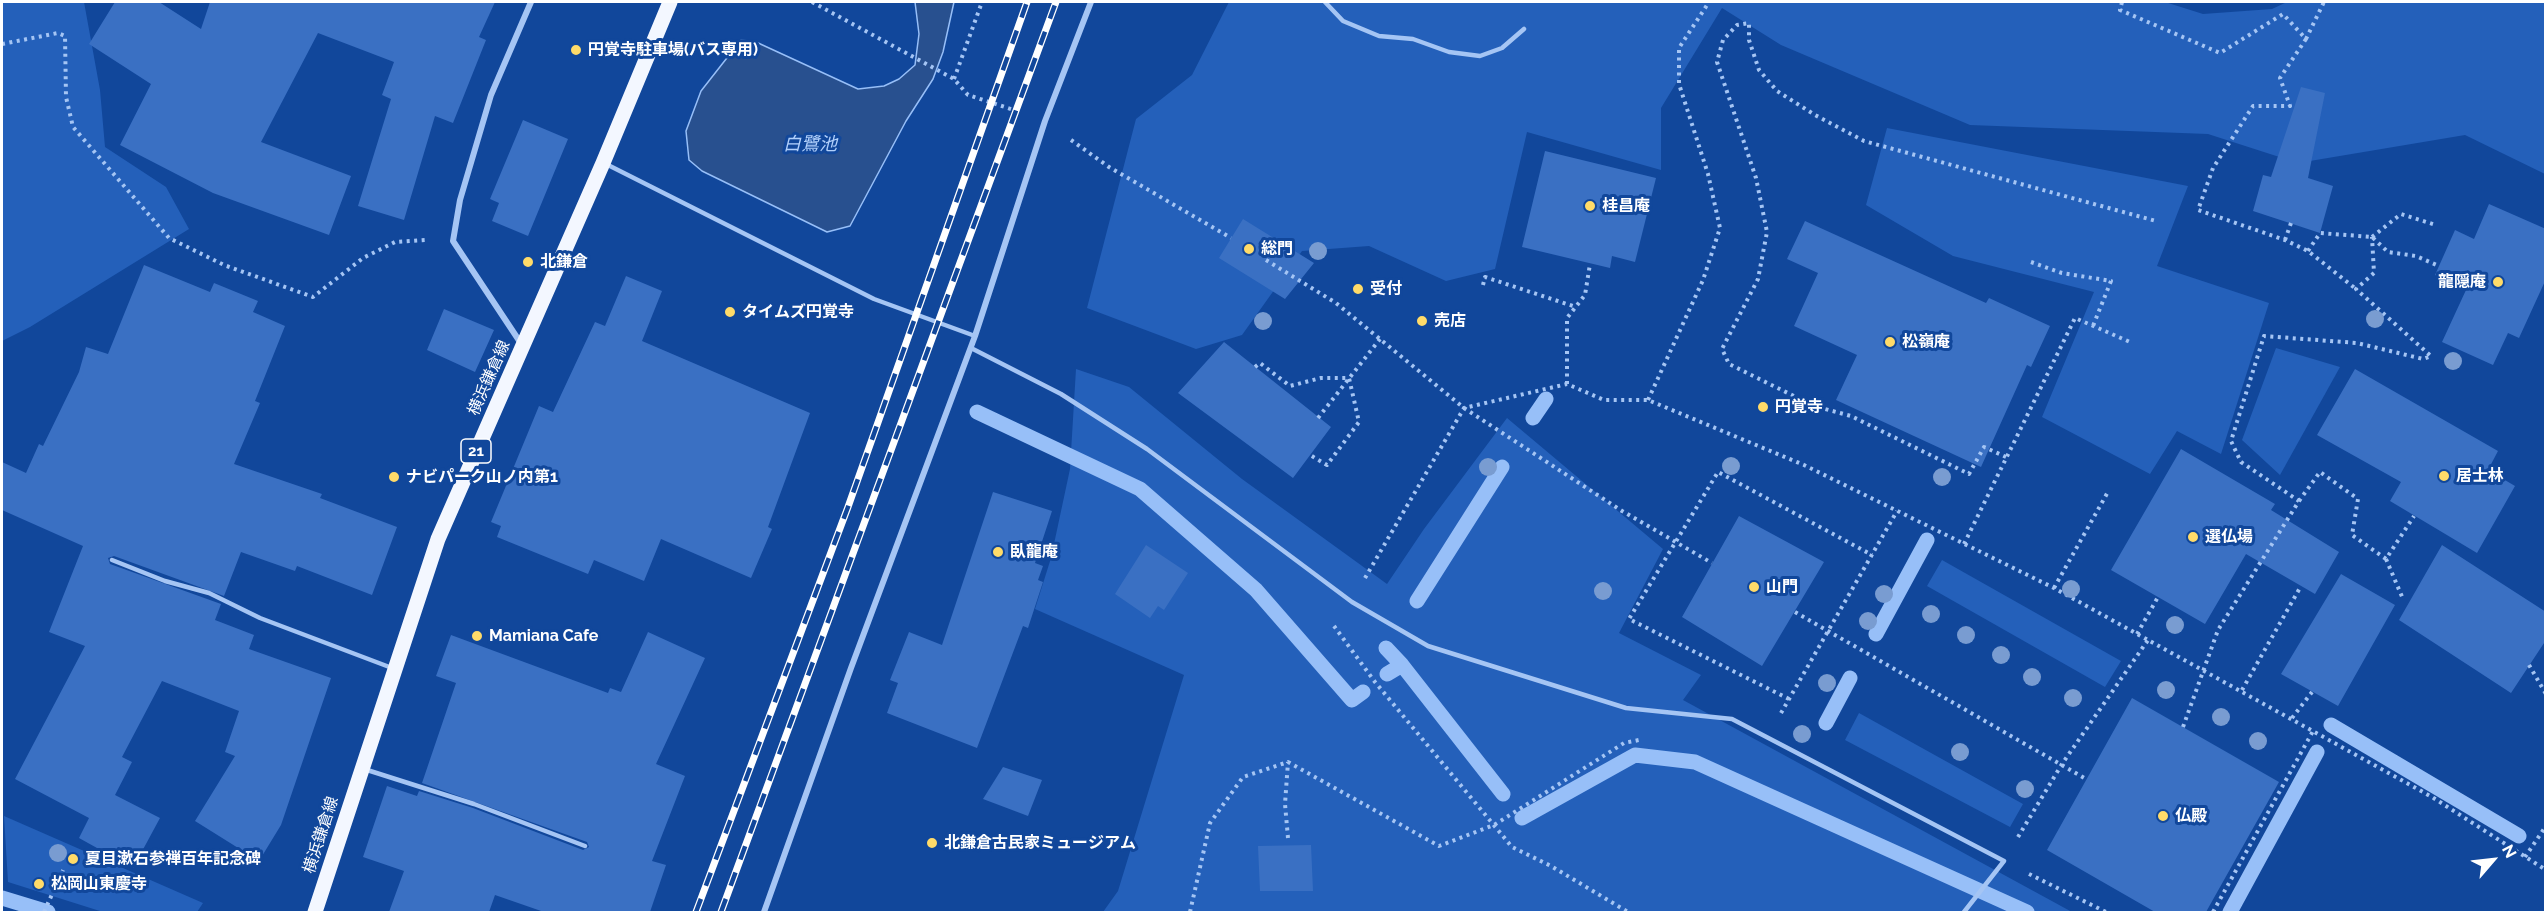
<!DOCTYPE html>
<html>
<head>
<meta charset="utf-8">
<style>
	body { margin:0 }
	#map { position:relative; width:2547px; height:914px; overflow:hidden; background:#11479b; font-family:Raleway,sans-serif }
	canvas { display:block }
	.frame { position:absolute; inset:0; border:3px solid #fff; pointer-events:none }
	.north { position:absolute; left:2463px; top:830px; width:60px; height:60px; -webkit-text-stroke:4px #11479b; paint-order:stroke; rotate:62deg; font-size:16px; font-weight:700; line-height:24px; text-align:center; color:#fff }
	.north::after { content:''; display:block; margin:auto; width:21px; height:27px; background:#fff; clip-path:polygon(50% 0,100% 100%,50% 72%,0 100%) }
</style>
</head>
<body>
<div id="map">
<canvas width="2547" height="914"></canvas>
<div class="frame"></div>
<div class="north">N</div>
</div>
<script>
const ctx = document.querySelector('canvas').getContext('2d');
ctx.lineJoin = 'round';
function fill(path, color) {
  ctx.fillStyle = color;
  ctx.fill(path, 'evenodd');
}
function poly(rows) {
  const path = new Path2D();
  for (const r of rows) {
    path.moveTo(r[0], r[1]);
    for (let i = 2; i < r.length; i += 2) path.lineTo(r[i], r[i + 1]);
  }
  return path;
}
function stroke(path, color, width, dash) {
  ctx.strokeStyle = color;
  ctx.lineWidth = width;
  ctx.lineCap = dash ? 'butt' : 'round';
  ctx.setLineDash(dash || []);
  ctx.stroke(path);
}
function write(font, color, halo, rows, align = 'center') {
  ctx.font = font + ' Raleway,"Noto Sans JP",sans-serif';
  ctx.lineWidth = 6;
  ctx.setLineDash([]);
  ctx.textBaseline = 'middle';
  ctx.strokeStyle = halo;
  ctx.fillStyle = color;
  for (const [text, x, y, turn = 0] of rows) {
    ctx.save();
    ctx.translate(x, y);
    ctx.rotate((+turn || 0) * Math.PI / 180);
    ctx.textAlign = isNaN(turn) ? turn : align;
    if (halo) ctx.strokeText(text, 0, 0);
    ctx.fillText(text, 0, 0);
    ctx.restore();
  }
}
fill(poly([
	[2,2,84,2,100,90,105,147,166,187,189,229,30,327,2,341],
	[1229,2,2165,2,2203,14,2272,9,2287,2,2545,2,2545,174,2465,135,2298,163,2208,134,1970,125,1781,45,1722,8,1661,108,1661,170,1527,132,1495,269,1446,281,1369,246,1302,251,1242,335,1196,349,1087,308,1136,119,1192,75],
	[1887,128,2188,186,2157,266,2269,303,2221,454,2177,431,2150,474,2042,417,2094,292,1953,256,1866,205],
	[2276,348,2340,367,2280,475,2242,440],
	[1076,369,1129,387,1242,479,1387,584,1424,529,1507,418,1663,549,1619,633,1701,675,1683,700,2072,912,1103,912,1118,891,1184,675,1035,609,1051,558,1070,469],
	[1942,560,2121,661,2105,687,1927,586],
	[1859,713,2023,804,2010,827,1845,740],
	[4,816,203,903,197,912,103,912,8,882]
]), '#2460ba');
const water = poly([
	[915,2,954,2,943,52,933,79,906,121,850,226,827,232,702,171,689,160,686,131,701,91,741,40,756,42,858,89,884,86,899,79,915,65,919,34,915,2]
]);
fill(water, '#28508f');
stroke(water, '#97bff8', 1.5);
stroke(poly([
	[977,412,1140,489,1256,590,1352,700,1363,692],
	[1533,418,1546,399],
	[1417,601,1502,467],
	[1876,634,1927,540],
	[1386,648,1402,665],
	[1387,674,1402,665,1503,794],
	[1826,723,1850,678],
	[2331,725,2519,836],
	[1522,818,1635,755,1695,762,2027,912],
	[2,898,48,912],
	[2230,912,2317,752]
]), '#97bff8', 15);
fill(poly([
	[115,2,159,2,201,29,210,2,495,2,479,37,486,40,453,123,435,116,404,220,358,206,391,99,382,95,394,62,318,33,261,142,351,176,329,235,213,193,120,145,151,84,89,44],
	[2301,87,2325,93,2308,178,2333,186,2320,233,2253,211,2263,175,2271,177],
	[523,120,568,139,528,236,492,221,499,203,490,199],
	[1545,151,1656,178,1635,262,1612,256,1610,268,1522,247],
	[2489,204,2546,229,2546,279,2519,338,2508,333,2493,365,2442,342,2466,290,2435,275,2455,230,2474,239],
	[1243,219,1314,263,1285,299,1219,258],
	[1805,221,1986,303,1989,298,2050,326,2031,367,2027,365,1981,467,1836,400,1857,355,1794,326,1818,273,1787,259],
	[144,265,210,292,214,283,258,301,253,312,285,326,255,401,260,403,234,464,322,494,320,498,397,527,372,595,297,566,295,571,241,552,224,596,114,556,108,558,110,564,221,604,215,620,254,635,249,649,331,678,281,825,259,861,195,821,235,756,225,752,239,711,162,681,122,757,132,762,115,795,160,818,133,868,79,838,89,818,15,779,85,646,49,632,83,546,2,510,2,462,26,473,39,444,43,446,79,372,86,347,108,354],
	[626,276,662,291,642,341,810,413,768,527,772,529,751,578,661,539,644,581,594,560,588,574,497,537,501,526,491,522,539,406,553,412,595,322,605,326],
	[444,309,494,330,475,372,427,350],
	[1224,342,1331,427,1293,478,1178,393],
	[2355,369,2498,451,2488,470,2515,486,2477,553,2390,501,2401,482,2317,435],
	[2181,449,2275,504,2271,510,2339,552,2315,594,2246,554,2205,624,2111,570],
	[993,492,1052,511,1035,563,1043,566,1038,580,1043,582,1028,628,1023,626,977,748,887,713,898,683,890,680,909,632,942,645],
	[1739,516,1824,562,1762,666,1682,617],
	[1146,545,1188,573,1164,610,1158,606,1150,618,1115,594],
	[2442,545,2546,612,2546,640,2511,693,2399,620],
	[2341,574,2395,605,2338,706,2281,674],
	[648,632,705,658,656,764,685,776,652,861,666,865,650,912,544,912,495,895,489,912,389,912,404,871,363,857,387,786,417,796,419,791,473,808,583,850,589,847,587,842,422,783,456,683,436,676,451,635,608,693,610,688,621,692],
	[2132,698,2279,782,2206,912,2155,912,2047,850],
	[1003,767,1042,780,1028,816,983,799],
	[1311,845,1313,891,1260,891,1258,846]
]), '#3a70c3');
stroke(poly([
	[812,2,954,79,968,95,1017,111],
	[2122,2,2120,10,2220,53,2283,14,2306,39,2324,2],
	[2306,39,2280,78,2290,106,2253,106,2213,168,2198,210,2285,240,2308,251,2356,289],
	[2,44,58,33,65,36,66,97,73,127,169,238,224,265,313,297,363,258,395,242,425,240],
	[954,79,982,2],
	[1071,140,1109,167,1231,238],
	[2372,237,2401,214,2436,225],
	[2285,240,2291,223],
	[2308,251,2320,233,2372,237,2388,252,2416,256,2439,266],
	[1266,260,1336,303,1464,408,1622,511,1712,563],
	[2031,262,2062,273,2111,281,2093,326],
	[1483,285,1485,277,1576,307],
	[1255,367,1260,363,1290,386,1321,378,1349,378,1359,422,1327,465,1310,455],
	[1567,384,1567,318,1585,295,1590,264],
	[1648,400,1703,280,1720,228,1708,174,1679,84,1679,48,1709,2],
	[1318,418,1380,339],
	[2006,457,1984,447,1969,474,1851,416,1814,406,1729,364,1722,349,1758,279,1767,232,1756,178,1717,62,1723,40,1737,25,1749,23,1749,40,1759,70,1777,91,1815,115,1864,141,2156,221],
	[2299,501,2320,472,2358,499,2352,535,2386,559,2414,516],
	[1964,544,2075,318,2130,342],
	[2386,559,2403,599],
	[1365,578,1464,408,1567,384,1604,400,1648,400,1804,465,2054,588,2432,797,2546,870],
	[2054,588,2109,490],
	[1795,612,2086,779],
	[1334,626,1375,682,1512,847,1551,866,1628,912],
	[2137,634,2158,597],
	[2529,665,2546,694],
	[2242,690,2301,586],
	[1789,699,1629,619,1718,472,1872,555],
	[1781,713,1897,511],
	[2292,718,2312,692],
	[2183,727,2218,630,2299,501,2241,462,2231,441,2264,336,2357,343,2423,359,2431,356,2356,289,2374,273,2372,237],
	[2018,837,2062,764,2148,640],
	[1288,838,1285,804,1288,762],
	[2525,857,2546,826],
	[2029,874,2106,912],
	[44,912,63,870],
	[1190,912,1210,823,1243,777,1288,762,1439,846,1494,825,1624,743,1639,740],
	[2213,912,2313,731]
]), '#a5c5f4', 4, [3, 4.5]);
stroke(poly([
	[1325,2,1343,21,1379,36,1413,39,1449,52,1480,56,1502,48,1524,29],
	[606,164,874,299,975,336],
	[971,348,1061,394,1147,449,1352,602,1428,646,1626,708,1732,719,2004,861,1964,912],
	[112,560,165,581,209,593,260,618,392,668],
	[364,769,474,804,585,846]
]), '#a5c5f4', 4.5);
stroke(poly([
	[522,345,453,241,460,200,491,95,531,2],
	[764,912,851,668,975,336,1045,121,1091,2]
]), '#a5c5f4', 6);
stroke(poly([
	[315,912,438,539,603,163,670,2]
]), '#f3f7ff', 15);
const rail = poly([
	[696,912,848,507,1027,2],
	[721,912,1056,2]
]);
stroke(rail, '#fff', 7);
stroke(rail, '#11479b', 4.5, [14]);
ctx.fillStyle = '#799cd1';
for (const [x, y] of [
	[1318,251],
	[2375,319],
	[1263,321],
	[2453,361],
	[1731,466],
	[1488,467],
	[1942,477],
	[2071,589],
	[1603,591],
	[1884,594],
	[1931,614],
	[1868,621],
	[2175,625],
	[1966,635],
	[2001,655],
	[2032,677],
	[1827,683],
	[2166,690],
	[2073,698],
	[2221,717],
	[1802,734],
	[2258,741],
	[1960,752],
	[2025,789],
	[58,853]
]) {
  ctx.beginPath();
  ctx.arc(x, y, 9, 0, 2 * Math.PI);
  ctx.fill();
}
for (const [x, y, r, color] of [
	[576,50,6,"#ffdb69"],
	[1590,206,6,"#ffdb69"],
	[1249,249,6,"#ffdb69"],
	[528,262,6,"#ffdb69"],
	[2498,282,6,"#ffdb69"],
	[1358,289,6,"#ffdb69"],
	[730,312,6,"#ffdb69"],
	[1422,321,6,"#ffdb69"],
	[1890,342,6,"#ffdb69"],
	[1763,407,6,"#ffdb69"],
	[2444,476,6,"#ffdb69"],
	[394,477,6,"#ffdb69"],
	[2193,537,6,"#ffdb69"],
	[998,552,6,"#ffdb69"],
	[1754,587,6,"#ffdb69"],
	[477,636,6,"#ffdb69"],
	[2163,816,6,"#ffdb69"],
	[932,843,6,"#ffdb69"],
	[73,859,6,"#ffdb69"],
	[39,884,6,"#ffdb69"]
]) {
  const dot = new Path2D();
  dot.arc(x, y, r, 0, 2 * Math.PI);
  ctx.fillStyle = color;
  ctx.fill(dot);
  stroke(dot, '#11479b', 2);
}
for (const [x, y, w] of [
	[476,451,30]
]) {
  const box = new Path2D();
  box.roundRect(x - w / 2, y - 12, w, 24, 4.5);
  ctx.fillStyle = '#11479b';
  ctx.fill(box);
  stroke(box, '#fff', 1.5);
}
write('bold 15px', '#fff', null, [
	["21",476,451]
]);
write('bold 16px', '#fff', '#11479b', [
	["円覚寺駐車場(バス専用)",588,50],
	["桂昌庵",1602,206],
	["総門",1261,249],
	["北鎌倉",540,262],
	["龍隠庵",2486,282,"right"],
	["受付",1370,289],
	["タイムズ円覚寺",742,312],
	["売店",1434,321],
	["松嶺庵",1902,342],
	["円覚寺",1775,407],
	["居士林",2456,476],
	["ナビパーク山ノ内第1",406,477],
	["選仏場",2205,537],
	["臥龍庵",1010,552],
	["山門",1766,587],
	["Mamiana Cafe",489,636],
	["仏殿",2175,816],
	["北鎌倉古民家ミュージアム",944,843],
	["夏目漱石参禅百年記念碑",85,859],
	["松岡山東慶寺",51,884]
], 'left');
write('16px', '#fff', '#11479b', [
	["横浜鎌倉線",489,378,-66],
	["横浜鎌倉線",321,835,-72]
]);
write('italic 18px', '#b2d0fb', '#11479b', [
	["白鷺池",810,145]
]);
</script>
</body>
</html>
